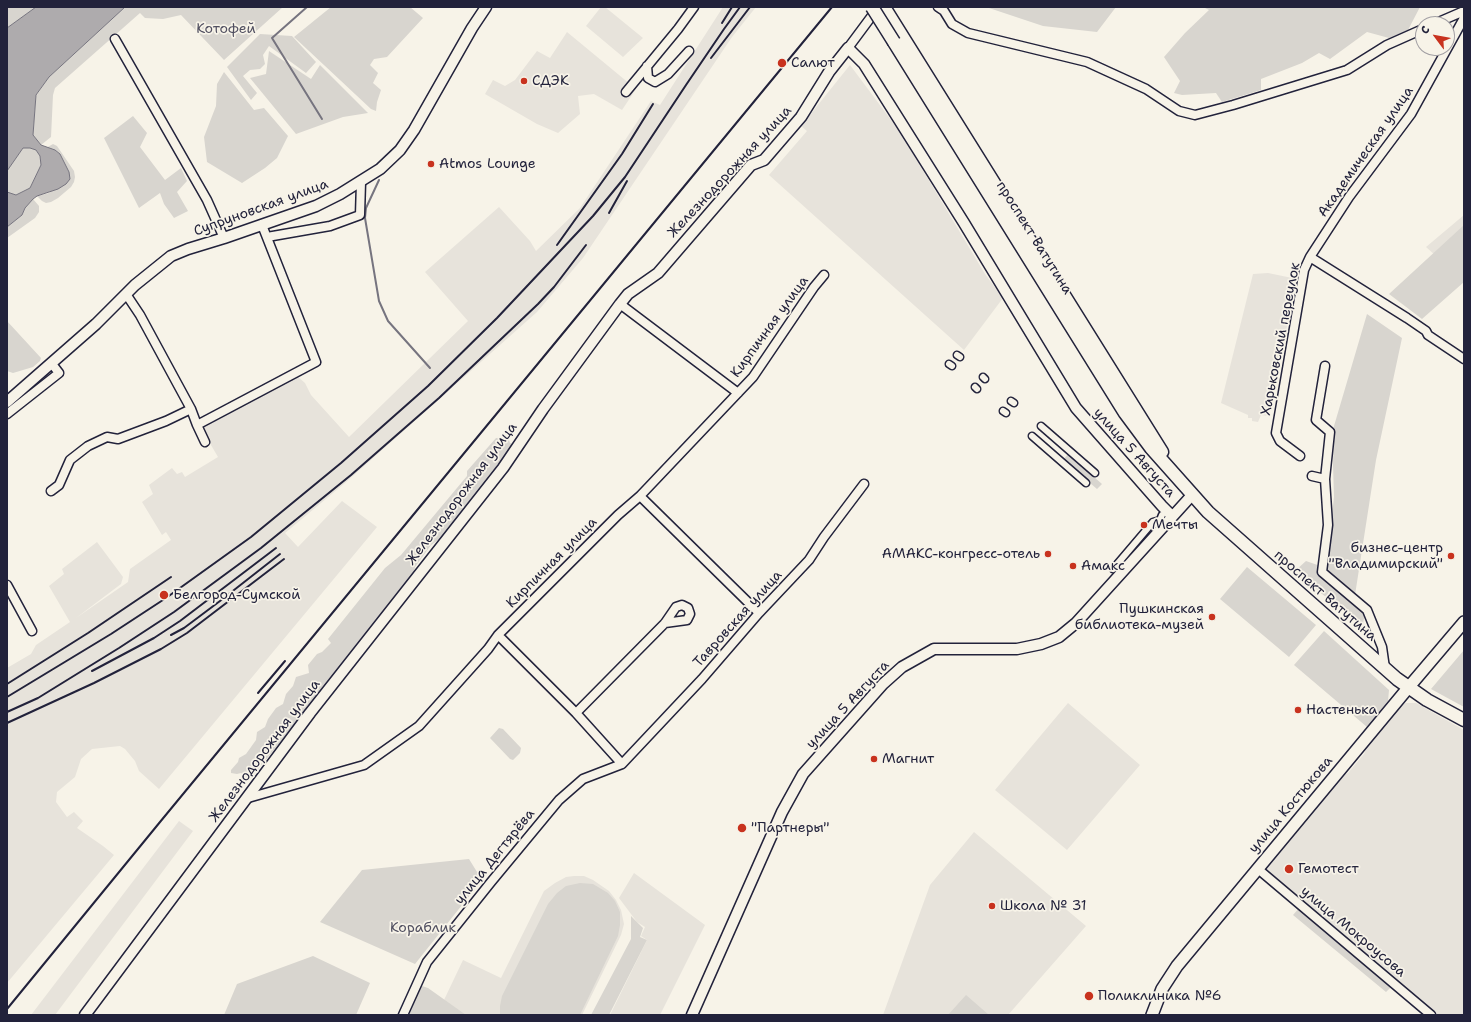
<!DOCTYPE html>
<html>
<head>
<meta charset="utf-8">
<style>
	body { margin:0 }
	#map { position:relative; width:1471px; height:1022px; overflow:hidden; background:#f7f3e8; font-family:"Shantell Sans",sans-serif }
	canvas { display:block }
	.frame { position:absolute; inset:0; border:8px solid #22223b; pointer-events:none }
	.north { position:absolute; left:1415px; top:16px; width:40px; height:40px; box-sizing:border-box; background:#f7f3e8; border:1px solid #a29fa3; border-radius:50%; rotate:302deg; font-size:11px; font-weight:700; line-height:16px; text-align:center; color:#22223b }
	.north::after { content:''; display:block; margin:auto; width:14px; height:18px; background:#c8321e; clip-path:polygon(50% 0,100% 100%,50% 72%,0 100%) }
</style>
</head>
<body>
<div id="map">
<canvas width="1471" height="1022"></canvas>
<div class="frame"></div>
<div class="north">С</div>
</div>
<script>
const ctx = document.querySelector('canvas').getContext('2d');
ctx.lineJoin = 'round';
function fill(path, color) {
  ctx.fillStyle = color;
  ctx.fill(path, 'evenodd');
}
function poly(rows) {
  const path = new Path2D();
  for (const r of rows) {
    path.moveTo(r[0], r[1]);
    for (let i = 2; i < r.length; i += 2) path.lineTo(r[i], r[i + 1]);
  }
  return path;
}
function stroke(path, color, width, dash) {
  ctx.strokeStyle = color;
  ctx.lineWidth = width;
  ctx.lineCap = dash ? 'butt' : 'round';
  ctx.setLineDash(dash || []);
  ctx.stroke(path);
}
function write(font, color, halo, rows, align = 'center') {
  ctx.font = font + ' "Shantell Sans",sans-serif';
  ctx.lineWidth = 3.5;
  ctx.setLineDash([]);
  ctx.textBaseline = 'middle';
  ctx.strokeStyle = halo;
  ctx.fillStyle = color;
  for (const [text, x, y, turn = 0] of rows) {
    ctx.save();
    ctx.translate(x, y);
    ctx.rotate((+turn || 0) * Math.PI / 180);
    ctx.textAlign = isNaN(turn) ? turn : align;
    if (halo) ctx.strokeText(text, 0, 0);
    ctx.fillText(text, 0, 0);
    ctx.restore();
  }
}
fill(poly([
	[601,7,605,7,643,38,623,57,586,26],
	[723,7,756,7,732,37,583,258,537,312,345,483,285,533,298,547,342,501,377,527,159,789,139,771,135,761,125,749,120,746,92,749,81,759,75,777,57,792,56,802,67,817,74,812,83,821,77,828,103,846,114,855,7,983,7,668,31,654,36,645,70,622,49,586,64,574,62,569,97,542,123,577,121,584,76,618,128,582,130,569,171,540,166,532,162,535,142,502,153,494,149,485,172,468,177,474,182,472,185,477,218,457,201,428,297,376,305,383,311,395,349,437,468,321,425,272,499,207,530,241,536,251,580,208,651,101,660,105],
	[567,32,636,89,622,110,594,94,578,96,580,114,558,133,537,124,485,94,493,80,505,86,515,80,537,51,550,58],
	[850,65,900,132,985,274,1003,298,964,350,769,175,807,131,801,126],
	[1464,215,1464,281,1426,247],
	[1268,273,1297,279,1268,416,1261,415,1258,422,1252,421,1252,418,1248,418,1248,415,1221,403,1253,274],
	[1068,703,1140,765,1067,850,995,790],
	[1406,703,1416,703,1464,730,1464,1015,1434,1015,1264,869,1336,779,1348,773,1364,754,1370,740,1397,708],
	[179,821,193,831,55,1015,31,1015],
	[974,832,1086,926,1008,1015,883,1015,930,885],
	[634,873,705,925,660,1015,610,1015,647,940,641,936,645,927,637,922,619,898],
	[574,876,584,876,593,880,609,891,616,900,621,910,624,924,621,935,582,1015,419,1015,444,1000,463,960,501,978,544,891,555,883,566,877]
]), '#e7e3db');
fill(poly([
	[7,7,36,7,7,28],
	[125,7,283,7,224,60,181,15,163,19,145,18,140,13,55,88,53,95,51,137,41,145,33,135,36,96,49,77],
	[331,7,410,7,423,18,387,57,374,59,370,65,378,73,373,83,381,90,377,102,376,111,371,109,294,37],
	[986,7,1116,7,1097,32,1043,26],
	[1203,7,1420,7,1408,30,1389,38,1367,32,1330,59,1319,53,1302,63,1261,79,1261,90,1222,102,1216,93,1182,95,1174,93,1180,81,1164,57,1185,33,1209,10],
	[260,34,292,36,316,62,306,73,269,46,263,55,265,64,260,69,250,70,243,76,257,93,251,100,227,67],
	[269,51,311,79,320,65,368,113,343,117,296,134,250,78,266,74],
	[224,72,254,110,264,108,288,136,277,158,265,168,242,183,207,162,204,137,216,106,217,84],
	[133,116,147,133,140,147,165,180,181,168,187,181,177,192,188,211,174,218,164,204,160,193,139,208,104,138],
	[53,144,57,146,74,171,75,177,74,182,71,187,58,198,51,202,46,203,42,201,37,196,49,193,69,172,60,154,55,150,46,148],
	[23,148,30,148,36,150,40,156,41,165,30,188,16,195,11,194,7,192,7,171],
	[33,199,39,206,39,212,35,218,7,238,7,227,22,215,25,208],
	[1464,225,1464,282,1422,319,1389,294],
	[1367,314,1402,338,1376,460,1355,595,1366,606,1363,624,1322,594,1296,570,1306,561,1326,568,1334,497,1333,465,1334,426],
	[7,321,41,358,40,361,33,367,13,373,7,371],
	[508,437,510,443,516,445,444,536,431,545,415,567,413,576,269,756,254,774,247,778,241,773,237,774,231,773,231,770,238,762,239,758,246,754,256,740,257,732,265,727,268,719,276,708,283,704,286,694,293,686,296,677,309,673,308,665,317,654,322,652,331,643,328,639,385,568,401,555,467,476,467,471,496,438],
	[1068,454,1102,484,1097,489,1063,460],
	[1247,567,1316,625,1289,657,1220,599],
	[1324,631,1389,690,1388,701,1367,727,1294,665],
	[1464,650,1464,707,1431,689],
	[499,728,503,729,521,748,520,753,513,760,510,759,490,738],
	[469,859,482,880,415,964,320,922,362,870],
	[580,883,593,884,608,893,615,901,620,912,620,925,618,936,580,1015,500,1015,500,1006,502,996,548,904,557,893,566,886],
	[1300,907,1393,985,1386,992,1293,915],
	[631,916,643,928,640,937,647,940,609,1015,591,1015,631,939],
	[313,956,370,983,356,1015,224,1015,237,984],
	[422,986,428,988,466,1015,409,1015,420,988],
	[966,995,989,1015,948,1015]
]), '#d8d5cf');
const water = poly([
	[36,7,125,7,49,77,36,95,33,135,41,145,55,150,60,154,69,172,70,179,66,184,58,189,37,196,33,199,25,208,22,215,7,227,7,192,16,195,30,188,41,165,40,156,36,150,30,148,23,148,7,171,7,28,36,7]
]);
fill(water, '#aeabad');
stroke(water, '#76747f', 1);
stroke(poly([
	[307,7,272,38,322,119],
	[379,180,366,208,365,218,379,301,388,321,430,368]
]), '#76747f', 2);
const pedestrian = poly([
	[957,355,960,357],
	[949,364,952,366],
	[983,377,985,379],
	[975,387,977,389],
	[1011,401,1014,403],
	[1003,411,1006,413],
	[1041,426,1095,473],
	[1032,436,1086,483],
	[1113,569,1153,522,1160,520,1162,515]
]);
const minor = poly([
	[938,7,944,11,952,24,968,33,1087,62,1146,89,1179,111,1195,115,1233,105,1347,70,1387,45,1423,29],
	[1434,24,1464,11],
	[115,39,207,200,224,238],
	[848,48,877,9],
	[647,66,648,78,655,82,668,74,689,51],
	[626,92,678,29,694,7],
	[267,237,330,226,360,215,361,182],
	[1310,257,1349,197,1411,114,1464,18],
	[126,294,140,315,191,409,197,425,205,442],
	[620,304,738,393],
	[7,414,59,373,52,364],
	[197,425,316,362,262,225],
	[1300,456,1280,441,1276,433,1304,270,1310,257,1407,318,1426,331,1428,335,1464,359],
	[1312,476,1325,479,1328,525,1322,572,1367,610,1382,647,1385,668],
	[1325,479,1330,432,1316,420,1325,366],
	[51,491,59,485,70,460,88,446,107,437,118,439,166,421,191,409],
	[640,496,759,613],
	[7,585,32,631],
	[498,635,576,713,622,764],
	[576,713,665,623,676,607,682,605,688,608,690,614,687,620,665,623],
	[248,798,364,765,419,726,488,649,498,635,618,515,640,496,753,377,814,287,824,275],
	[1258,869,1431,1015],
	[403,1015,427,962,491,882,559,800,583,779,622,764,702,679,759,613,809,560,824,537,864,484]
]);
const tertiary = poly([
	[7,402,96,324,135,285,171,256,188,249,224,238,316,206,340,194,380,169,400,150,414,130,472,28,486,7],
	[85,1015,310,713,503,468,543,409,620,304,628,294,658,273,751,165,764,160,801,117,829,72,848,48,864,64,964,223,1076,408,1162,506,1172,516],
	[692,1015,782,812,803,774,883,684,902,667,934,649,1017,649,1041,644,1059,637,1076,623,1192,495]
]);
const secondary = poly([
	[1152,1015,1162,989,1177,966,1408,688,1464,622]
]);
const primary = poly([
	[884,7,1162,452],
	[894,42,1125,413,1151,448,1208,512,1397,679,1427,700,1464,720]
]);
stroke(pedestrian, '#22223b', 9);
stroke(minor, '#22223b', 11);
stroke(tertiary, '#22223b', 13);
stroke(secondary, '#22223b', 14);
stroke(primary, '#22223b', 15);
stroke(pedestrian, '#f7f3e8', 6);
stroke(minor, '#f7f3e8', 8);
stroke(tertiary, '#f7f3e8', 10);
stroke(secondary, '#f7f3e8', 11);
stroke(primary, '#f7f3e8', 12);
stroke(poly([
	[722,23,732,7],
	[711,58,750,7],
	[609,213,627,181],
	[557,245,622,154,653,104],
	[171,635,184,628,220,601,280,554],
	[92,671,154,638,180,621,276,548],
	[7,684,88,633,171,577],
	[258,693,285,661],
	[7,697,111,634,166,598,251,537,341,463,428,386,497,318,593,216,625,177,686,85,724,29,740,7],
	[7,712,38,698,119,648,174,612,261,548,351,475,439,398,538,304,554,287,586,245],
	[7,723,94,683,161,649,187,633,284,559],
	[7,1009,160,822,832,7]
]), '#22223b', 2);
const primaryBridge = poly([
	[872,7,894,42]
]);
stroke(primaryBridge, '#22223b', 15, []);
stroke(primaryBridge, '#f7f3e8', 12);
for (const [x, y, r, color] of [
	[782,63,5,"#c8321e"],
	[524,81,4,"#c8321e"],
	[431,164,4,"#c8321e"],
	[1144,525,4,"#c8321e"],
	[1048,554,4,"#c8321e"],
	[1451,556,4,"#c8321e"],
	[1073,566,4,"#c8321e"],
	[164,595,5,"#c8321e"],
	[1212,617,4,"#c8321e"],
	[1298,710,4,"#c8321e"],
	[874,759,4,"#c8321e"],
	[742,828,5,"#c8321e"],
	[1289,869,5,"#c8321e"],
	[992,906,4,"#c8321e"],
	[1089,996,5,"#c8321e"]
]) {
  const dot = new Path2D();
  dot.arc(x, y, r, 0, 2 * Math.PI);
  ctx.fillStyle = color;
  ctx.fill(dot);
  stroke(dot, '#f7f3e8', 1.5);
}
write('14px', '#504f60', '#f7f3e8', [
	["Котофей",226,29],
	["Кораблик",423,928]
]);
write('14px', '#22223b', '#f7f3e8', [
	["Салют",791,63],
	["СДЭК",532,81],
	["Atmos Lounge",439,164],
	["Мечты",1152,525],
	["бизнес-центр",1443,548,"right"],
	["\"Владимирский\"",1443,564,"right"],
	["АМАКС-конгресс-отель",1040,554,"right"],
	["Амакс",1081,566],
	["Белгород-Сумской",173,595],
	["Пушкинская",1204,609,"right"],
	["библиотека-музей",1204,625,"right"],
	["Настенька",1306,710],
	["Магнит",882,759],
	["\"Партнеры\"",751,828],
	["Гемотест",1298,869],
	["Школа № 31",1000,906],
	["Поликлиника №6",1098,996]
], 'left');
write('14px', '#22223b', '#f7f3e8', [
	["Академическая улица",1366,152,-55],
	["Железнодорожная улица",730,172,-47],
	["Супруновская улица",261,208,-20],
	["проспект Ватутина",1034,238,58],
	["Кирпичная улица",770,327,-54],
	["Харьковский переулок",1281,339,-79],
	["улица 5 Августа",1134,453,48],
	["Железнодорожная улица",462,494,-53],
	["Кирпичная улица",552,563,-45],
	["проспект Ватутина",1325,596,41],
	["Тавровская улица",738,619,-48],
	["улица 5 Августа",848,705,-47],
	["Железнодорожная улица",265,751,-53],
	["улица Костюкова",1291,805,-50],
	["улица Дегтярёва",495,857,-51],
	["улица Мокроусова",1353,932,40]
]);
</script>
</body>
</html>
